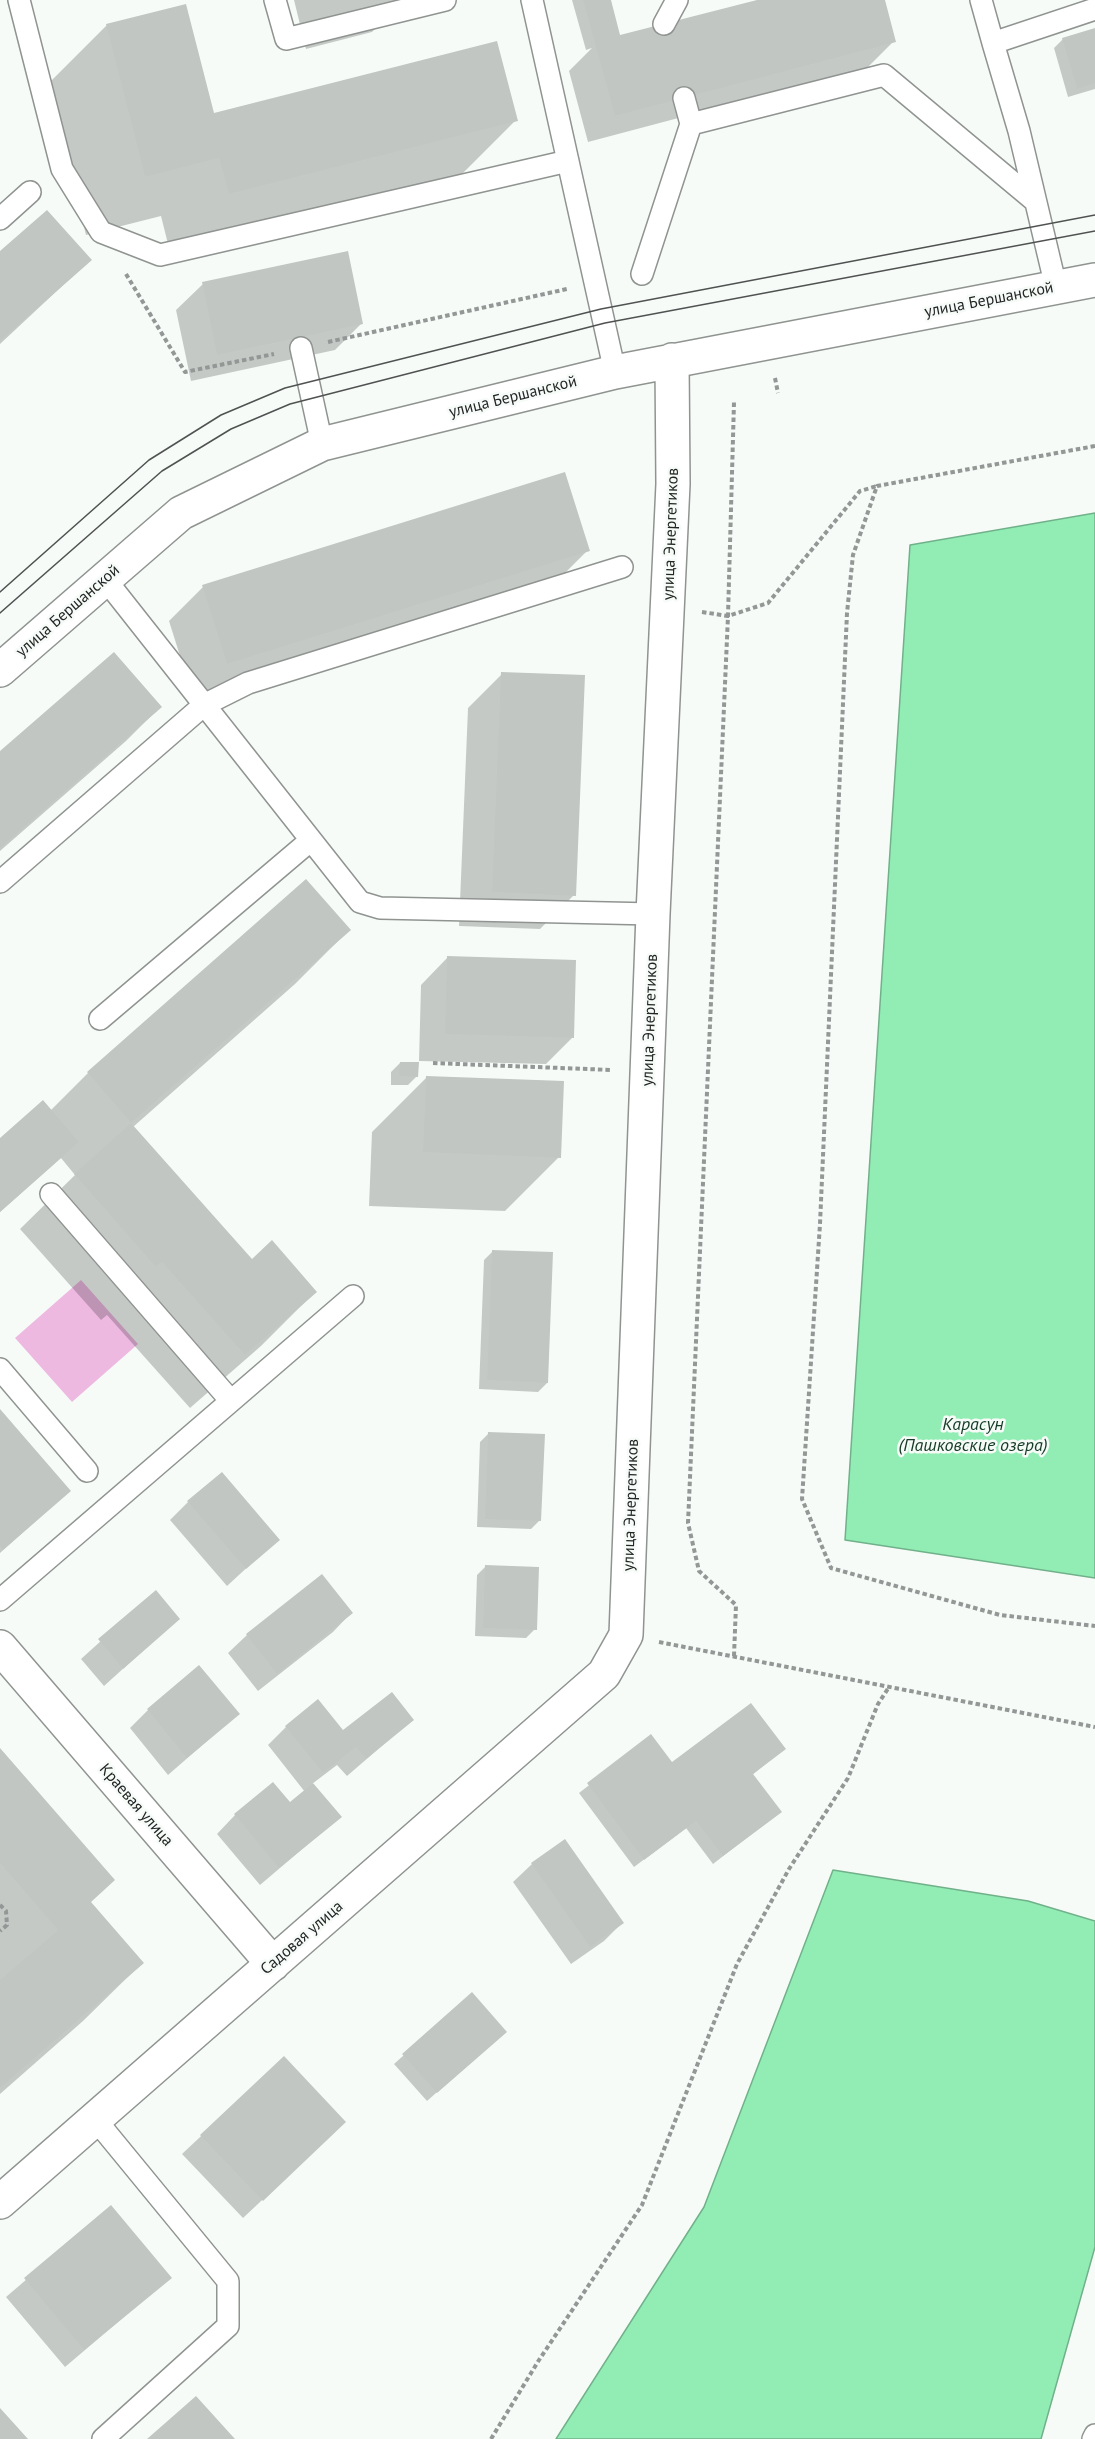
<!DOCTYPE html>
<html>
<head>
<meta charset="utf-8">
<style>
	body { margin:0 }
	canvas { display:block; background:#f6fbf8 }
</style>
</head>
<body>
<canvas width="1095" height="2439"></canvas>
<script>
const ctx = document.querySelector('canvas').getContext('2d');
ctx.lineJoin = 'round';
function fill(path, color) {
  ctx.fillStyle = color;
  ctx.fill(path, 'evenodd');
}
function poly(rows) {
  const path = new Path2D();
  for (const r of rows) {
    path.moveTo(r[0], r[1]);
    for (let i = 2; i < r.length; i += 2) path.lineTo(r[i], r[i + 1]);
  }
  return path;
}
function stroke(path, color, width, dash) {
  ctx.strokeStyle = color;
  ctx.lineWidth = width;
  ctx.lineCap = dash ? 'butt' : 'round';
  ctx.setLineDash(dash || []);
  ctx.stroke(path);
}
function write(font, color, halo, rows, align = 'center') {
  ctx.font = font + ' "PT Sans",sans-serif';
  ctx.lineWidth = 5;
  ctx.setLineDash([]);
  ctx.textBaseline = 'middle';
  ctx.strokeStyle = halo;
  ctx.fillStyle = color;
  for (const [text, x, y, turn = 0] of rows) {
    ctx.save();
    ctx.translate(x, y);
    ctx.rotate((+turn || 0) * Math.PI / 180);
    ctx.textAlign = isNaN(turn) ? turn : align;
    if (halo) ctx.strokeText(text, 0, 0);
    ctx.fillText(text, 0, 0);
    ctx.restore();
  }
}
fill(poly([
	[81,1280,138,1344,72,1402,15,1338]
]), '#eeb9e1');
const water = poly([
	[1095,513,1095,1578,845,1540,910,545,1095,513],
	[833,1870,1028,1901,1095,1921,1095,2247,1041,2439,556,2439,704,2207,833,1870]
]);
fill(water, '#92edb5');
stroke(water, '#71b18a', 1.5);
fill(poly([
	[294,0,404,0,372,32,306,49],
	[572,0,609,0,613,39,764,0,883,0,894,41,867,68,588,142,569,71,592,48,586,50],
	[107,25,213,115,516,120,457,179,170,252,161,216,86,235,48,84],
	[1095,30,1095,89,1068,97,1054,48,1063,39],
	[0,253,90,260,0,344],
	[203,284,362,323,335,350,191,381,176,310],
	[588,550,554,584,193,697,169,621,203,587],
	[502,674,574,895,540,929,459,926,468,708],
	[160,707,126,741,0,851,0,753],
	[306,882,349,930,295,984,133,1127,251,1261,315,1292,261,1346,190,1408,107,1315,101,1320,20,1229,75,1175,61,1158,0,1212,0,1140,50,1111,88,1073],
	[447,958,573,1037,546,1064,419,1061,421,985],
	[400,1063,417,1076,408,1085,391,1085,391,1072],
	[427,1077,559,1157,505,1211,369,1206,372,1132],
	[493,1251,547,1383,538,1392,479,1389,484,1260],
	[0,1411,69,1491,0,1553],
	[489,1433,540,1520,531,1529,477,1527,480,1442],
	[188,1502,278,1539,227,1586,170,1520],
	[486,1566,535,1629,526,1638,475,1636,477,1575],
	[322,1576,351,1613,333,1632,258,1691,228,1653,247,1635],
	[155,1592,178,1619,104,1686,81,1659],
	[148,1710,238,1714,168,1775,130,1728],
	[412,1720,347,1776,337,1765,312,1784,340,1817,260,1885,217,1834,235,1815,290,1804,305,1792,268,1745,286,1727,343,1733],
	[651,1737,672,1764,784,1749,752,1775,780,1812,713,1864,686,1828,634,1867,579,1793],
	[0,1751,90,1903,142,1963,83,2021,0,2094],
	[532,1864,622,1923,604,1941,571,1964,513,1882],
	[472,1994,496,2040,427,2101,394,2064],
	[284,2058,326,2140,243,2218,182,2154],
	[111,2207,170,2278,65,2367,6,2297]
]), '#0003');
fill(poly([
	[583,0,611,0,620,35,757,0,885,0,896,42,615,116],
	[186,4,214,113,497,41,518,121,229,194,219,158,145,177,106,24],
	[1095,28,1095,83,1077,89,1062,38],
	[47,210,92,260,0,341,0,251],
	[348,251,363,324,217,355,202,282],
	[565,472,590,551,227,664,202,585],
	[114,652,162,707,0,848,0,751],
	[501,672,585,675,576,896,492,892],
	[306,879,351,930,131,1123,87,1072],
	[447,956,576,960,574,1038,445,1034],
	[400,1062,419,1062,418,1077,399,1076],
	[426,1076,564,1081,561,1158,423,1152],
	[43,1100,79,1142,0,1212,0,1138],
	[131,1123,252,1259,272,1240,317,1292,245,1355,162,1262,156,1267,74,1174],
	[492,1250,553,1252,548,1383,487,1380],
	[0,1409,71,1491,3,1550,0,1546],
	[488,1432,545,1434,541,1521,485,1519],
	[222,1472,280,1540,246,1569,187,1501],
	[485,1565,539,1567,537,1630,483,1628],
	[322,1574,353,1613,277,1674,246,1634],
	[156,1590,180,1619,123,1669,98,1639],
	[199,1665,240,1714,187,1758,147,1709],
	[392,1692,414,1720,366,1759,356,1747,323,1773,285,1726,318,1699,343,1730],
	[751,1703,786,1749,753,1774,782,1812,723,1856,696,1821,644,1860,587,1783,651,1734,672,1762],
	[0,1748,115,1880,91,1902,144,1963,0,2088,0,1980,58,1930,0,1863],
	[273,1782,290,1802,313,1783,342,1817,279,1868,234,1814],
	[565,1839,624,1923,590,1947,531,1863],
	[472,1992,507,2032,437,2093,402,2054],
	[284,2056,346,2122,263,2201,200,2135],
	[111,2205,172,2278,84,2350,24,2278],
	[196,2396,235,2439,147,2439],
	[0,2408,28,2439,0,2439]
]), '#c2c6c3');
const lane = poly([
	[19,0,62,169,101,232,160,255,568,161],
	[275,0,286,39,445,0],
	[532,0,615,372],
	[981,0,993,43],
	[664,24,677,0],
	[684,98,691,124],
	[0,219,30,192],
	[642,274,691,124,884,75,1035,201],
	[1056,287,1019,131,993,43,1095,9],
	[301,348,322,444],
	[105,579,360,902,380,908,653,914],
	[0,882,204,705,248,683,622,567],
	[100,1019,311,840],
	[51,1194,231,1401],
	[0,1369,87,1471],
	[0,1600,353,1296],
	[95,2119,228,2281,228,2326,103,2439],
	[1093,2439,1095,2435]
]);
const street = poly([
	[0,670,181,513,322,444,615,372,1095,280],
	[0,1647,273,1964],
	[0,2202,604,1674,626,1635,653,914,673,484,672,360]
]);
stroke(lane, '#909491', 24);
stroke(street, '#909491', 36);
stroke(poly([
	[126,274,185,372,274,354],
	[328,342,567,289],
	[775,378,778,393],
	[1095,446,877,486,853,555,847,613,820,1224,802,1499,831,1568,1000,1615,1095,1626],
	[702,612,728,616,768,603,860,491,877,486],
	[433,1063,612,1070],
	[659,1642,1095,1727],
	[734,1656,736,1605,699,1571,688,1523,728,616,734,402],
	[0,1905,6,1911,7,1925,0,1931],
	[491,2439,539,2360,642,2205,737,1964,789,1869,848,1778,878,1704,889,1687]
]), '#939795', 4, [4.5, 3]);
stroke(lane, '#fff', 21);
stroke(street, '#fff', 33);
stroke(poly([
	[0,592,149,460,221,415,285,388,601,309,1095,215],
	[0,613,162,471,231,429,290,404,605,323,1095,231]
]), '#505251', 1.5);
write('16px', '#242625', '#f6fbf8', [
	["улица Бершанской",989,300,-11],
	["улица Бершанской",513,397,-14],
	["улица Энергетиков",671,534,-88],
	["улица Бершанской",68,611,-41],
	["улица Энергетиков",650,1020,-88],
	["улица Энергетиков",631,1505,-88],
	["Краевая улица",136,1805,49],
	["Садовая улица",302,1938,-41]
]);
write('italic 18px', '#153b26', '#f6fbf8', [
	["Карасун",973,1425],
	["(Пашковские озера)",973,1446]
]);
</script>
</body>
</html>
